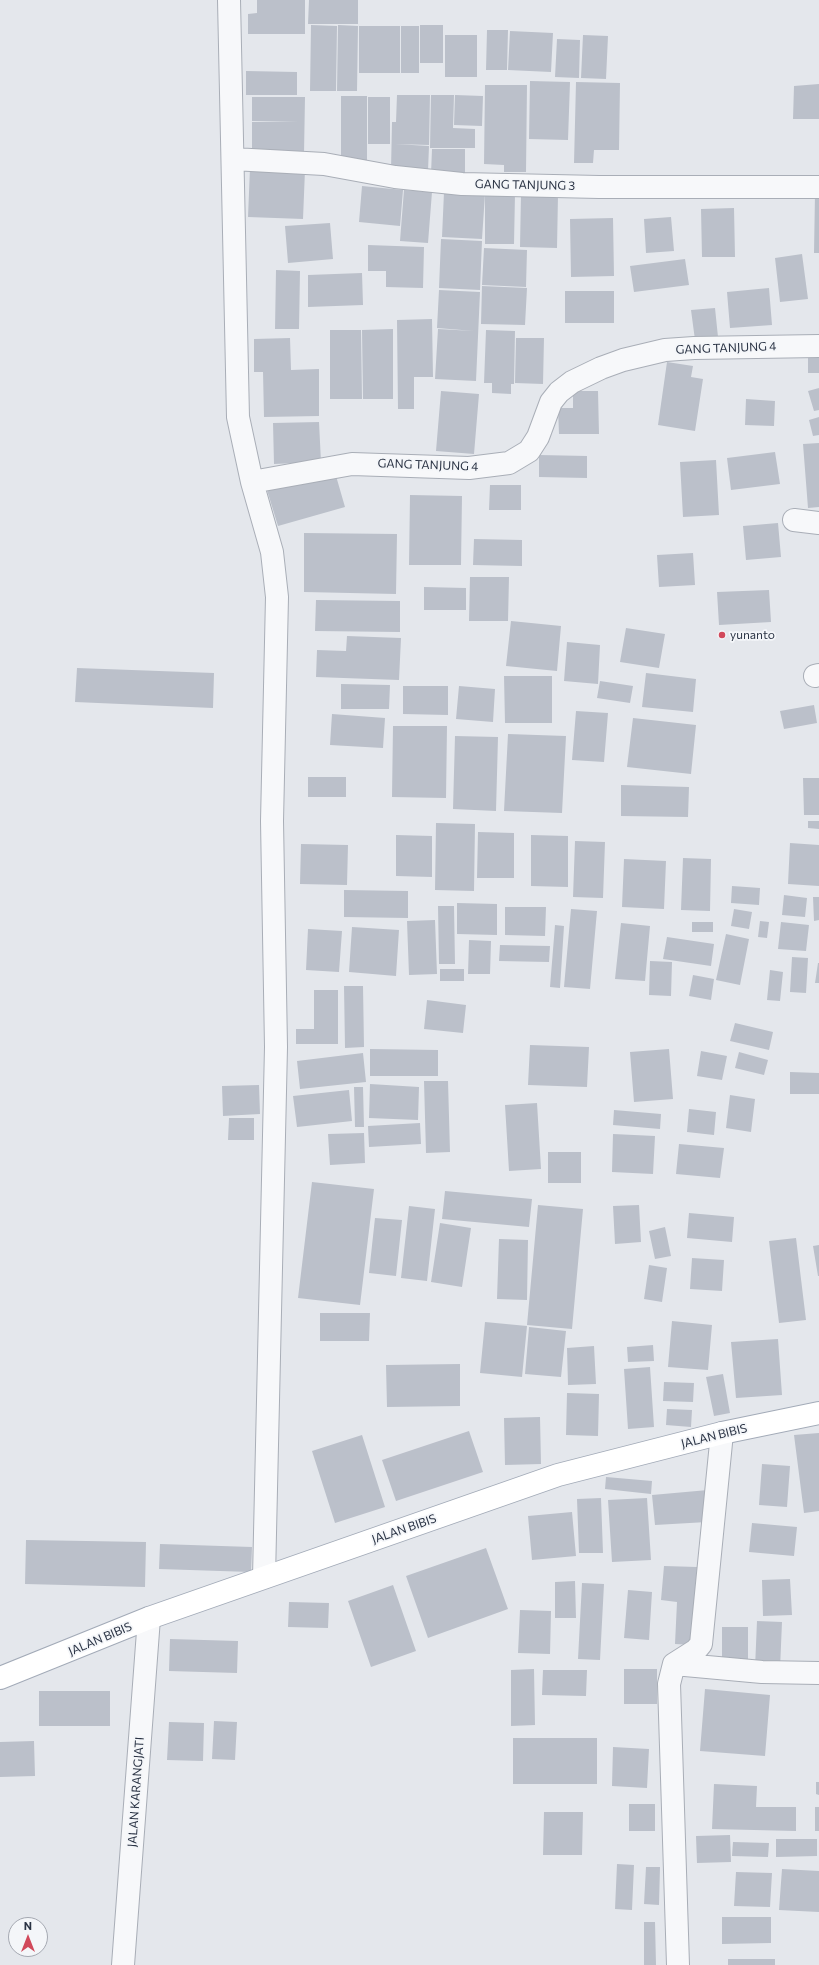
<!DOCTYPE html>
<html>
<head>
<meta charset="utf-8">
<style>
	body { margin:0 }
	#map { position:relative; width:819px; height:1965px; overflow:hidden; background:#e4e7ec; font-family:Commissioner,sans-serif }
	canvas { display:block }
	.north { position:absolute; left:8px; top:1917px; width:40px; height:40px; box-sizing:border-box; background:#f4f6f9; border:1px solid #a4a8b1; border-radius:50%; rotate:0deg; font-size:11px; font-weight:700; line-height:16px; text-align:center; color:#2b3445 }
	.north::after { content:''; display:block; margin:auto; width:14px; height:18px; background:#d1495b; clip-path:polygon(50% 0,100% 100%,50% 72%,0 100%) }
</style>
</head>
<body>
<div id="map">
<canvas width="819" height="1965"></canvas>
<div class="north">N</div>
</div>
<script>
const ctx = document.querySelector('canvas').getContext('2d');
ctx.lineJoin = 'round';
function fill(path, color) {
  ctx.fillStyle = color;
  ctx.fill(path, 'evenodd');
}
function poly(rows) {
  const path = new Path2D();
  for (const r of rows) {
    path.moveTo(r[0], r[1]);
    for (let i = 2; i < r.length; i += 2) path.lineTo(r[i], r[i + 1]);
  }
  return path;
}
function stroke(path, color, width, dash) {
  ctx.strokeStyle = color;
  ctx.lineWidth = width;
  ctx.lineCap = dash ? 'butt' : 'round';
  ctx.setLineDash(dash || []);
  ctx.stroke(path);
}
function write(font, color, halo, rows, align = 'center') {
  ctx.font = font + ' Commissioner,sans-serif';
  ctx.lineWidth = 3.5;
  ctx.setLineDash([]);
  ctx.textBaseline = 'middle';
  ctx.strokeStyle = halo;
  ctx.fillStyle = color;
  for (const [text, x, y, turn = 0] of rows) {
    ctx.save();
    ctx.translate(x, y);
    ctx.rotate((+turn || 0) * Math.PI / 180);
    ctx.textAlign = isNaN(turn) ? turn : align;
    if (halo) ctx.strokeText(text, 0, 0);
    ctx.fillText(text, 0, 0);
    ctx.restore();
  }
}
fill(poly([
	[257,0,305,0,305,34,248,34,248,14,257,13],
	[309,0,358,0,358,24,308,24],
	[311,25,337,26,336,91,310,91],
	[338,25,358,26,357,91,337,91],
	[420,25,443,25,443,63,420,63],
	[359,26,400,26,400,73,359,73],
	[401,26,419,26,419,73,401,73],
	[487,30,508,30,507,70,486,70],
	[510,31,553,33,551,72,508,70],
	[445,35,477,35,477,77,445,77],
	[583,35,608,36,606,79,581,78],
	[557,39,580,40,579,78,555,77],
	[246,71,297,72,297,95,246,95],
	[530,81,570,82,568,140,529,139],
	[576,82,620,83,619,150,594,150,593,163,574,163],
	[819,84,819,119,793,119,794,86],
	[485,85,527,85,526,172,504,172,504,165,484,164],
	[397,95,430,95,429,145,395,144,429,146,428,171,391,170,392,122,396,122],
	[431,95,454,95,453,128,475,129,475,148,430,148],
	[455,95,483,96,482,126,454,125],
	[341,96,367,96,367,160,341,160],
	[252,97,305,97,304,154,252,153,252,122,298,121,252,121],
	[368,97,390,97,390,144,368,144],
	[432,149,465,149,465,174,431,174],
	[250,168,305,170,303,219,248,217],
	[362,186,403,190,400,226,359,222],
	[404,190,432,192,428,243,400,241],
	[444,192,485,194,482,239,442,237],
	[485,193,515,194,514,244,485,244],
	[521,194,558,195,557,248,520,247],
	[815,194,819,194,819,253,814,253],
	[734,208,735,257,702,257,701,209],
	[671,217,674,251,646,253,644,219],
	[613,218,614,276,571,277,570,219],
	[330,223,333,259,288,263,285,226],
	[441,239,482,241,480,290,439,288],
	[368,245,424,247,423,288,386,287,386,271,368,271],
	[484,248,527,250,526,287,482,285],
	[802,254,808,299,780,302,775,258],
	[685,259,689,285,634,292,630,266],
	[276,270,300,271,299,329,275,329],
	[362,273,363,305,308,307,308,275],
	[482,286,527,288,525,325,481,324],
	[769,288,772,325,730,328,727,292],
	[439,290,480,292,476,381,435,379,438,329,474,331,437,328],
	[565,291,614,291,614,323,565,323],
	[715,308,718,337,695,340,691,310],
	[432,319,433,377,414,377,414,409,398,409,397,320],
	[393,329,393,399,363,399,362,330],
	[330,330,361,330,362,399,330,399],
	[486,330,515,331,514,384,511,384,511,394,492,393,492,383,484,383],
	[290,338,291,370,319,369,319,416,264,417,263,372,254,372,254,339],
	[516,338,544,338,543,384,515,383],
	[808,357,819,357,819,373,808,373],
	[667,362,693,366,691,377,703,379,695,431,658,425],
	[819,388,819,410,814,411,808,391],
	[441,391,479,394,474,454,436,451],
	[573,391,598,391,599,434,559,434,558,408,573,408],
	[746,399,775,401,774,426,745,425],
	[819,417,819,435,813,436,809,420],
	[319,422,321,462,274,464,273,423],
	[819,443,819,507,808,508,803,444],
	[775,452,780,484,731,490,727,458],
	[539,455,587,456,587,478,539,477],
	[716,460,719,515,683,517,680,462],
	[334,469,345,507,278,526,267,490],
	[490,485,521,485,521,510,489,510],
	[410,495,462,496,461,565,409,565],
	[778,523,781,557,746,560,743,526],
	[304,533,397,534,396,594,304,592],
	[474,539,522,540,522,566,473,565],
	[693,553,695,585,659,587,657,555],
	[470,577,509,577,508,621,469,621],
	[424,587,466,588,466,610,424,610],
	[769,590,771,622,719,625,717,592],
	[316,600,400,601,400,632,315,631],
	[511,621,561,626,557,671,506,666],
	[626,628,665,634,659,668,620,662],
	[347,636,401,638,399,680,316,677,317,650,346,651],
	[567,642,600,645,598,684,564,681],
	[77,668,214,673,213,708,75,702],
	[646,673,696,679,693,712,642,707],
	[504,676,552,676,552,723,505,723],
	[600,681,633,686,630,703,597,698],
	[341,684,390,685,389,709,341,709],
	[403,686,448,686,448,715,403,714],
	[459,686,495,689,493,722,456,719],
	[814,705,817,723,784,729,780,711],
	[576,711,608,713,604,762,572,760],
	[332,714,385,718,383,748,330,745],
	[633,718,696,725,691,774,627,767],
	[393,726,447,726,446,798,392,797],
	[508,734,566,736,562,813,504,811],
	[455,736,498,737,496,811,453,809],
	[308,777,346,777,346,797,308,797],
	[803,778,819,778,819,815,804,815],
	[621,785,689,787,688,817,621,816],
	[808,821,819,821,819,829,808,828],
	[436,823,475,824,474,891,435,890],
	[478,832,514,833,514,878,477,878],
	[396,835,432,836,432,877,396,876],
	[531,835,568,836,568,887,531,886],
	[575,841,605,842,603,898,573,897],
	[790,843,819,845,819,886,788,884],
	[301,844,348,845,347,885,300,884],
	[683,858,711,859,710,911,681,910],
	[624,859,666,861,664,909,622,907],
	[732,886,760,888,759,905,731,903],
	[344,890,408,891,408,918,344,917],
	[784,895,807,898,805,917,782,915],
	[813,897,819,897,819,920,814,921],
	[457,903,497,904,497,935,457,934],
	[438,906,454,906,455,964,439,964],
	[505,907,546,907,545,936,505,935],
	[571,909,597,911,590,989,564,987],
	[734,909,752,912,749,929,731,926],
	[435,920,437,974,409,975,407,921],
	[760,921,769,922,767,938,758,937],
	[692,922,713,922,713,932,692,932],
	[781,922,809,925,806,951,778,949],
	[621,923,650,926,645,981,615,979],
	[555,925,564,926,560,988,550,987],
	[352,927,399,930,396,976,349,972],
	[308,929,342,931,339,972,306,970],
	[726,934,749,939,740,985,716,980],
	[667,937,714,944,711,966,663,959],
	[469,940,491,941,490,974,468,974],
	[500,945,550,946,549,962,499,961],
	[792,957,808,958,806,993,790,992],
	[650,961,672,962,671,996,649,995],
	[818,963,819,963,819,983,815,983],
	[440,969,464,969,464,981,440,981],
	[770,970,783,972,780,1001,767,1000],
	[693,975,714,979,711,1000,689,996],
	[344,986,363,986,364,1047,345,1048],
	[314,990,338,990,338,1044,296,1044,296,1029,314,1029],
	[427,1000,466,1005,463,1033,424,1029],
	[735,1023,773,1032,769,1050,730,1041],
	[530,1045,589,1047,587,1087,528,1085],
	[370,1049,438,1050,438,1076,370,1076],
	[669,1049,673,1099,634,1102,630,1052],
	[701,1051,727,1056,722,1080,697,1076],
	[739,1052,768,1060,764,1075,735,1068],
	[363,1053,366,1082,300,1089,297,1061],
	[790,1072,819,1073,819,1094,790,1094],
	[424,1081,448,1081,450,1152,426,1153],
	[370,1084,419,1087,418,1120,369,1118],
	[259,1085,260,1114,223,1116,222,1086],
	[354,1087,363,1087,364,1127,355,1127],
	[349,1090,352,1121,297,1127,293,1096],
	[730,1095,755,1099,751,1132,726,1128],
	[537,1103,541,1169,509,1171,505,1105],
	[689,1109,716,1112,714,1135,687,1132],
	[614,1110,661,1114,660,1129,613,1125],
	[229,1118,254,1118,254,1140,228,1140],
	[420,1123,421,1144,369,1147,368,1126],
	[364,1133,365,1163,330,1165,328,1134],
	[613,1134,655,1136,653,1174,612,1172],
	[679,1144,724,1148,720,1178,676,1174],
	[548,1152,581,1152,581,1183,548,1183],
	[312,1182,374,1189,360,1305,298,1298],
	[445,1191,532,1199,529,1227,442,1219],
	[538,1205,583,1209,572,1329,527,1325],
	[639,1205,641,1242,615,1244,613,1206],
	[409,1206,435,1209,427,1281,401,1278],
	[689,1213,734,1217,732,1242,687,1238],
	[375,1218,402,1220,396,1276,369,1273],
	[440,1223,471,1228,462,1287,431,1282],
	[665,1227,671,1256,655,1259,649,1231],
	[796,1238,806,1320,779,1323,769,1241],
	[499,1239,528,1240,527,1300,497,1299],
	[819,1245,819,1276,818,1276,813,1246],
	[692,1258,724,1260,722,1291,690,1289],
	[649,1265,667,1268,662,1302,644,1299],
	[320,1313,370,1313,369,1341,320,1341],
	[672,1321,712,1325,708,1370,668,1367],
	[485,1322,527,1326,522,1377,480,1373],
	[529,1327,566,1331,561,1377,525,1374],
	[778,1339,782,1395,736,1398,731,1342],
	[653,1345,654,1361,628,1362,627,1347],
	[594,1346,596,1384,568,1385,567,1348],
	[460,1364,460,1406,387,1407,386,1365],
	[650,1367,654,1427,628,1429,624,1369],
	[723,1374,730,1413,714,1416,706,1377],
	[664,1382,694,1383,693,1402,663,1401],
	[567,1393,599,1394,598,1436,566,1435],
	[667,1409,692,1410,691,1427,666,1425],
	[540,1417,541,1464,505,1465,504,1418],
	[469,1431,483,1472,396,1501,382,1460],
	[819,1433,819,1511,804,1513,794,1435],
	[362,1435,385,1507,335,1523,312,1451],
	[762,1464,790,1466,787,1507,759,1505],
	[606,1477,652,1481,651,1494,605,1489],
	[708,1490,707,1522,655,1525,652,1495],
	[601,1498,603,1553,579,1553,577,1499],
	[647,1498,651,1560,612,1562,608,1500],
	[572,1512,576,1556,532,1560,528,1516],
	[752,1523,797,1527,794,1556,749,1552],
	[26,1540,146,1542,145,1587,25,1584],
	[160,1544,252,1547,251,1572,159,1569],
	[486,1548,508,1609,428,1638,406,1576],
	[664,1566,697,1567,693,1645,675,1644,677,1602,661,1600],
	[790,1579,792,1615,763,1616,762,1580],
	[575,1581,576,1618,555,1618,555,1582],
	[582,1583,604,1584,600,1660,578,1659],
	[393,1585,416,1651,371,1667,348,1601],
	[628,1590,652,1592,649,1640,624,1638],
	[289,1602,329,1603,328,1628,288,1627],
	[520,1610,551,1611,550,1654,518,1653],
	[757,1621,782,1622,780,1669,755,1668],
	[722,1627,748,1627,748,1660,722,1660],
	[170,1639,238,1641,237,1673,169,1671],
	[534,1669,535,1725,511,1726,511,1670],
	[624,1669,657,1669,657,1704,624,1704],
	[543,1670,587,1670,586,1696,542,1695],
	[705,1689,770,1695,765,1756,700,1751],
	[39,1691,110,1691,110,1726,39,1726],
	[214,1721,237,1722,235,1760,212,1759],
	[169,1722,204,1723,203,1761,167,1760],
	[513,1738,597,1738,597,1784,513,1784],
	[34,1741,35,1776,0,1777,0,1742],
	[613,1747,649,1749,647,1788,612,1786],
	[816,1782,819,1782,819,1795,816,1794],
	[714,1784,757,1786,756,1807,796,1807,796,1831,712,1829],
	[629,1804,655,1804,655,1831,629,1831],
	[815,1807,819,1807,819,1831,815,1831],
	[544,1812,583,1812,582,1855,543,1855],
	[730,1835,731,1862,697,1863,696,1836],
	[776,1839,817,1839,817,1856,776,1857],
	[733,1842,769,1843,768,1857,732,1856],
	[617,1864,634,1865,632,1910,615,1909],
	[646,1867,660,1867,659,1905,644,1904],
	[782,1869,819,1871,819,1912,779,1910],
	[736,1872,772,1873,770,1907,734,1906],
	[722,1917,771,1917,771,1943,722,1944],
	[644,1922,655,1922,656,1965,644,1965],
	[728,1959,775,1959,775,1965,728,1965]
]), '#bbc0ca');
const minor = poly([
	[229,0,238,417,252,482,272,552,277,597,272,821,276,1047,264,1577],
	[233,159,324,164,395,177,462,184,599,187,819,187],
	[252,482,352,464,469,468,509,463,529,451,538,437,551,402,559,392,572,382,601,368,623,360,665,350,694,348,819,346],
	[794,520,819,523],
	[815,676,819,675],
	[674,1664,762,1672,819,1673],
	[123,1965,149,1618],
	[678,1965,669,1684,674,1664,696,1650,701,1644,722,1433]
]);
const major = poly([
	[0,1678,149,1618,558,1475,722,1433,819,1413]
]);
stroke(minor, '#a9aeb7', 24);
stroke(major, '#a3abb8', 24);
stroke(minor, '#f7f8fa', 22);
stroke(major, '#fff', 22);
for (const [x, y, r, color] of [
	[722,635,4,"#d1495b"]
]) {
  const dot = new Path2D();
  dot.arc(x, y, r, 0, 2 * Math.PI);
  ctx.fillStyle = color;
  ctx.fill(dot);
  stroke(dot, '#f4f6f9', 1.5);
}
write('12px', '#2b3445', '#f4f6f9', [
	["GANG TANJUNG 3",525,185,1],
	["GANG TANJUNG 4",726,348,-2],
	["GANG TANJUNG 4",428,465,2],
	["JALAN BIBIS",714,1436,-14],
	["JALAN BIBIS",404,1529,-19],
	["JALAN BIBIS",100,1639,-23],
	["JALAN KARANGJATI",136,1792,-86]
]);
write('12px', '#2b3445', '#f4f6f9', [
	["yunanto",730,635]
], 'left');
</script>
</body>
</html>
